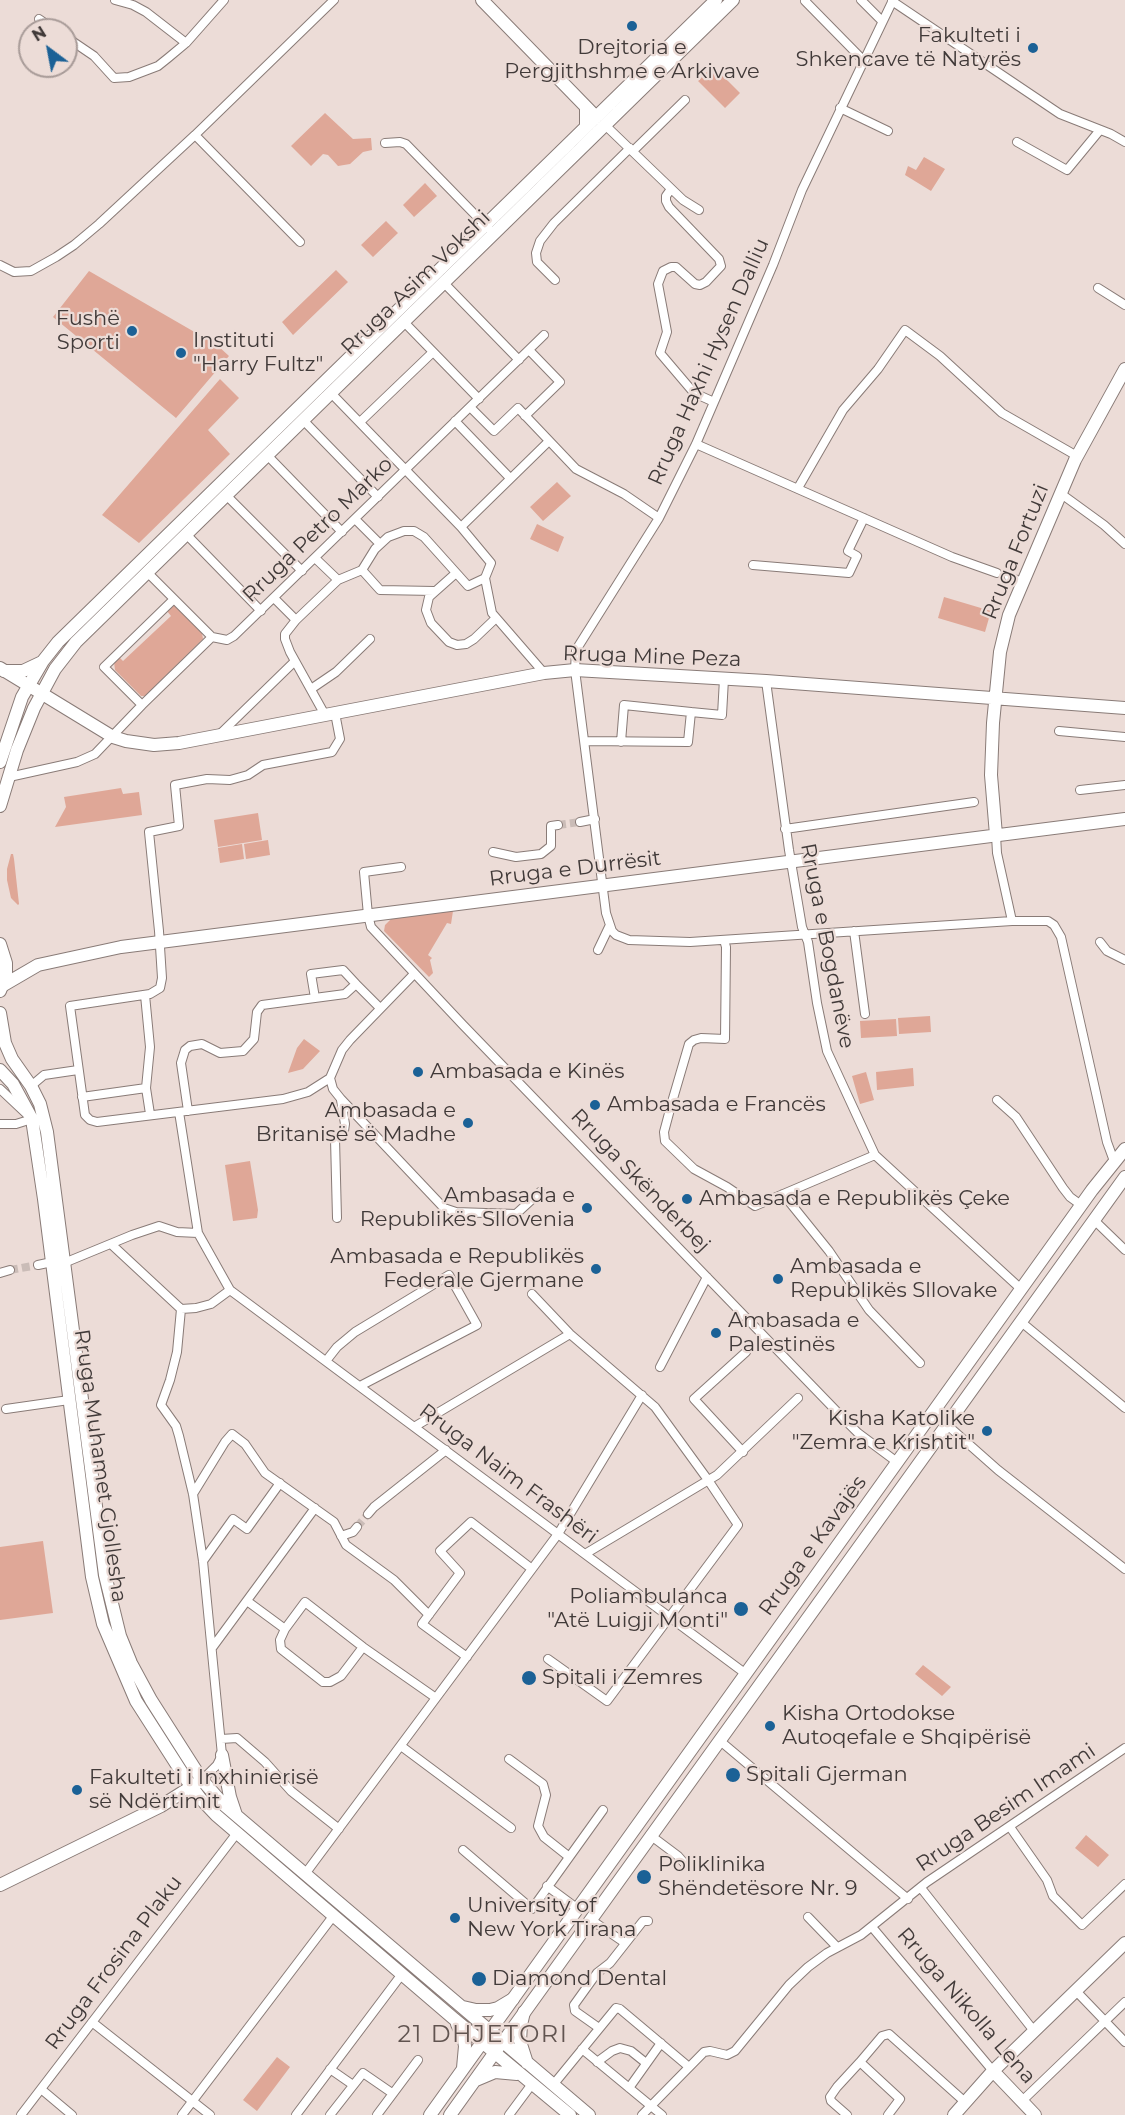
<!DOCTYPE html>
<html>
<head>
<meta charset="utf-8">
<style>
	body { margin:0 }
	#map { position:relative; width:1125px; height:2115px; overflow:hidden; background:#ecdcd7; font-family:Montserrat,sans-serif }
	canvas { display:block }
	.north { position:absolute; left:18px; top:18px; width:60px; height:60px; box-sizing:border-box; background:#ecdcd7; border:2px solid #a89b98; border-radius:50%; rotate:328deg; font-size:16px; font-weight:700; line-height:24px; text-align:center; color:#413a39 }
	.north::after { content:''; display:block; margin:auto; width:21px; height:27px; background:#1b6196; clip-path:polygon(50% 0,100% 100%,50% 72%,0 100%) }
</style>
</head>
<body>
<div id="map">
<canvas width="1125" height="2115"></canvas>
<div class="north">N</div>
</div>
<script>
const ctx = document.querySelector('canvas').getContext('2d');
ctx.lineJoin = 'round';
function fill(path, color) {
  ctx.fillStyle = color;
  ctx.fill(path, 'evenodd');
}
function poly(rows) {
  const path = new Path2D();
  for (const r of rows) {
    path.moveTo(r[0], r[1]);
    for (let i = 2; i < r.length; i += 2) path.lineTo(r[i], r[i + 1]);
  }
  return path;
}
function stroke(path, color, width, dash) {
  ctx.strokeStyle = color;
  ctx.lineWidth = width;
  ctx.lineCap = dash ? 'butt' : 'round';
  ctx.setLineDash(dash || []);
  ctx.stroke(path);
}
function write(font, color, halo, rows, align = 'center') {
  ctx.font = font + ' Montserrat,sans-serif';
  ctx.lineWidth = 4.5;
  ctx.setLineDash([]);
  ctx.textBaseline = 'middle';
  ctx.strokeStyle = halo;
  ctx.fillStyle = color;
  for (const [text, x, y, turn = 0] of rows) {
    ctx.save();
    ctx.translate(x, y);
    ctx.rotate((+turn || 0) * Math.PI / 180);
    ctx.textAlign = isNaN(turn) ? turn : align;
    if (halo) ctx.strokeText(text, 0, 0);
    ctx.fillText(text, 0, 0);
    ctx.restore();
  }
}
fill(poly([
	[713,66,740,93,725,108,698,81],
	[325,113,353,139,371,138,372,150,363,152,350,164,338,166,328,155,323,154,311,166,291,146],
	[924,157,945,169,931,191,905,175,908,166,916,170],
	[425,183,437,196,414,217,403,205],
	[386,221,398,233,373,257,361,245],
	[336,270,348,282,293,335,282,322],
	[89,271,217,345,229,356,176,418,53,317],
	[220,379,239,398,208,430,230,454,139,543,102,515],
	[557,482,571,496,543,521,530,507],
	[537,524,564,537,558,552,530,539],
	[944,597,991,611,985,632,938,618],
	[173,606,176,606,202,633,203,639,145,696,141,696,115,670,114,662,119,657,123,661,171,616,167,611],
	[121,788,123,794,139,792,142,815,55,827,66,807,64,797],
	[258,813,262,840,218,847,214,820],
	[268,840,270,855,246,859,244,844],
	[242,844,244,859,220,863,218,848],
	[11,854,13,854,14,859,19,904,18,905,11,898,7,880,7,869],
	[453,911,451,924,447,923,428,955,432,958,430,960,433,973,429,977,384,931,385,925,392,918],
	[930,1016,931,1032,899,1034,898,1018],
	[896,1019,897,1036,861,1038,860,1021],
	[304,1039,320,1051,303,1069,288,1073,297,1048],
	[913,1068,914,1086,877,1090,876,1072],
	[866,1072,874,1100,860,1104,852,1076],
	[250,1161,258,1210,257,1218,233,1221,225,1165],
	[43,1541,53,1613,0,1620,0,1547],
	[923,1665,951,1687,942,1696,915,1674],
	[1086,1835,1109,1855,1098,1867,1075,1848],
	[277,2057,290,2067,257,2111,243,2100]
]), '#dfa797');
stroke(poly([
	[558,825,580,822],
	[10,1270,38,1265],
	[357,1527,368,1514]
]), '#cabcb7', 8, [8, 4]);
const street = poly([
	[115,0,133,5,146,12,186,43],
	[806,0,805,1,863,60],
	[861,0,882,21],
	[893,0,802,190,773,265,696,444,659,518,576,650,575,670,606,913,612,931,616,935,629,940,690,942,1012,921,1048,921,1054,925,1061,937,1107,1142,1114,1161],
	[892,1,1060,114,1111,134,1125,142],
	[39,19,55,30],
	[66,37,94,56,114,78,129,77,158,66,168,58,186,43,224,0],
	[840,108,888,131],
	[605,125,683,200,699,210],
	[195,135,300,242],
	[1017,142,1067,170,1100,130],
	[385,143,400,142,406,144,489,229],
	[633,151,685,100],
	[671,189,666,196,666,201,669,207,719,259,721,266,706,282,700,285,695,284,676,267,671,267,663,271,658,284,667,332,660,353,694,393,714,402],
	[0,265,14,272,31,271,56,257,74,245,99,224,195,135,334,0],
	[555,280,537,262,536,253,540,241,554,223,630,148],
	[444,283,519,360],
	[1098,288,1125,305],
	[404,322,479,399],
	[331,393,461,527,491,563,485,578,492,613,544,673],
	[470,407,494,431,518,408,576,469,624,494,659,518],
	[525,416,560,382,529,350],
	[303,420,378,497],
	[455,421,510,478],
	[360,422,433,352],
	[696,444,952,557,997,573],
	[267,455,342,532],
	[798,488,843,410,878,369,905,330,940,356,1002,413,1077,456],
	[1060,493,1104,525,1125,544],
	[226,495,302,571],
	[355,519,380,544],
	[461,527,549,441],
	[186,534,261,611],
	[315,558,338,580],
	[753,565,849,573,857,556,848,551,864,518],
	[362,570,380,590,434,591],
	[147,572,212,637],
	[456,573,429,597,426,610,431,623,449,642,457,645,466,644,474,639,495,619],
	[1009,577,1022,582],
	[274,598,296,620],
	[212,637,227,640,234,636,544,335],
	[766,681,789,850,802,927,808,942,817,1003,827,1051,875,1155,1021,1289],
	[311,689,336,672,370,639],
	[142,705,104,667,174,599],
	[335,713,340,739,332,752,263,765,248,775,230,780,207,779,175,785,179,826,149,832,159,931,162,978,160,988,150,994,70,1006,85,1115,90,1120,97,1122,283,1099,308,1092,330,1078,342,1050,350,1040,414,974],
	[325,715,290,652,285,639,285,634,296,620,338,580,362,570,375,549,388,537,404,531,414,531,424,537,468,586,485,578],
	[1059,731,1125,737],
	[219,735,294,662],
	[586,741,688,742,691,712,722,715,724,679],
	[621,742,624,705,691,712],
	[9,777,77,762,95,754,142,705,212,637],
	[1080,790,1125,785],
	[580,822,595,819],
	[785,829,974,802],
	[996,835,997,853,1012,921],
	[493,852,516,857,541,854,551,846,551,826,558,825],
	[401,867,364,872,368,915,371,927,463,1025,846,1421,858,1433,897,1462],
	[854,931,865,1014],
	[724,940,726,947,725,1039,701,1038,694,1040,689,1044,672,1102,664,1132,665,1141,694,1169,727,1187,755,1206,875,1155],
	[1100,942,1107,951,1125,960],
	[598,950,609,927],
	[145,995,150,1047,146,1088,150,1114],
	[315,998,311,974,343,970,356,984],
	[330,1078,333,1089,341,1099,444,1208,456,1212,516,1214,540,1192],
	[31,1086,44,1075,78,1070],
	[0,1089,32,1119,16,1124,0,1124],
	[82,1097,146,1088],
	[997,1100,1016,1117,1063,1188,1070,1197,1081,1205],
	[188,1111,181,1063,185,1050,190,1046,202,1044,220,1053,243,1051,254,1039,257,1012,262,1005,345,994,356,984,380,1008],
	[179,1112,198,1233,230,1290,746,1674],
	[783,1194,829,1251,869,1310,920,1363],
	[337,1218,335,1139,344,1131,345,1124,341,1100],
	[1093,1219,1125,1250],
	[111,1244,181,1309],
	[64,1263,132,1235,159,1226,177,1232,198,1233],
	[38,1265,52,1262],
	[0,1273,10,1270],
	[532,1294,570,1334,655,1407,708,1480,738,1525,607,1701,548,1659],
	[181,1309,177,1352,170,1380,161,1405,176,1426,179,1436,193,1494,203,1561,222,1755,217,1765,202,1780],
	[181,1309,196,1308,211,1304,230,1290],
	[1020,1321,1125,1408],
	[326,1361,337,1347,355,1332,449,1275,477,1325,360,1386],
	[660,1367,707,1277],
	[6,1409,69,1400],
	[946,1424,998,1470,1125,1569],
	[414,1427,570,1334],
	[743,1452,694,1399,746,1352],
	[193,1494,225,1442,232,1434,245,1444,265,1473,334,1522,346,1545,394,1580,429,1615],
	[368,1514,374,1507,446,1450],
	[341,1536,353,1532,357,1527],
	[585,1554,717,1475,798,1398],
	[203,1561,233,1519,247,1529,280,1483],
	[247,1601,285,1629,305,1602,363,1647,436,1698],
	[285,1629,280,1640,281,1649,323,1682,330,1682,341,1676,363,1647],
	[212,1648,315,1508],
	[467,1657,422,1624,460,1573,440,1551,471,1522,532,1569],
	[221,1739,237,1738,265,1762,291,1791,339,1829],
	[719,1740,908,1899],
	[401,1746,511,1828],
	[509,1759,543,1784,546,1795,538,1826,544,1837,568,1856],
	[1010,1827,1047,1880,1053,1896,1082,1925,1125,1884],
	[650,1835,678,1856,686,1865],
	[463,1850,532,1909,603,1810],
	[305,1874,558,1534,642,1395],
	[547,1886,578,1909],
	[921,1888,1034,2031],
	[808,1917,837,1947],
	[590,1919,625,1943],
	[872,1927,993,2071],
	[1076,1991,1125,2042],
	[92,2022,210,2115],
	[599,2028,575,2011,574,2005,597,1973,610,1963,643,1921,648,1921],
	[582,2049,662,2115],
	[597,2062,612,2051,620,2048,631,2051,646,2063],
	[860,2062,882,2036,889,2034,965,2102],
	[330,2069,353,2085],
	[553,2085,616,2008,620,2009,689,2067],
	[629,2088,661,2043],
	[41,2089,72,2115],
	[1022,2101,1125,2002],
	[21,2115,237,1833],
	[182,2115,334,1915],
	[296,2115,402,1974],
	[330,2115,363,2073,392,2093],
	[377,2115,418,2060],
	[509,2115,532,2084],
	[642,2115,704,2052,710,2051,727,2055,735,2051,789,1985,808,1967,827,1953,861,1935,927,1882,1125,1748],
	[847,2115,831,2101,830,2097,837,2087,860,2062,900,2099,888,2115]
]);
const secondary = poly([
	[482,0,593,114],
	[0,668,113,737,126,741,154,745,179,743,544,673,575,670,766,681,1125,708],
	[996,835,991,775,993,723,1000,652,1009,615,1075,460,1125,369],
	[2,986,38,965,121,947,1125,819],
	[0,1885,161,1806,202,1780],
	[490,2031,1092,1190,1125,1149],
	[503,2042,1125,1177],
	[993,2071,1035,2115],
	[954,2115,993,2071,1125,1943]
]);
const primary = poly([
	[586,108,586,126],
	[4,671,23,671,42,662],
	[0,762,22,697,43,661,58,642,716,0],
	[0,806,17,750,34,708,55,669,76,642,733,0],
	[0,944,6,963,6,975,0,991],
	[0,1013,5,1043,12,1059,31,1086,40,1104,47,1132,105,1575,120,1636,131,1663,151,1700,202,1780,224,1805,589,2115],
	[0,1070,13,1084,32,1119,44,1199,92,1577,103,1624,136,1701,186,1779,200,1798,216,1815,453,2018,570,2115],
	[222,1755,230,1797,236,1815],
	[463,2007,476,2010,490,2010,498,2008,513,1999],
	[524,2012,521,2025,520,2041,527,2063],
	[457,2024,463,2036,465,2046,463,2068],
	[476,2080,495,2072,517,2074],
	[430,2115,486,2037],
	[450,2115,498,2048]
]);
stroke(street, '#897b77', 10);
stroke(secondary, '#897b77', 14);
stroke(primary, '#897b77', 14);
stroke(street, '#fff', 8);
stroke(secondary, '#fff', 12);
stroke(primary, '#fff', 12);
for (const [x, y, r, color] of [
	[632,26,6,"#1b6196"],
	[1033,48,6,"#1b6196"],
	[132,331,6,"#1b6196"],
	[181,353,6,"#1b6196"],
	[418,1072,6,"#1b6196"],
	[595,1105,6,"#1b6196"],
	[468,1123,6,"#1b6196"],
	[687,1199,6,"#1b6196"],
	[587,1208,6,"#1b6196"],
	[596,1269,6,"#1b6196"],
	[778,1279,6,"#1b6196"],
	[716,1333,6,"#1b6196"],
	[987,1431,6,"#1b6196"],
	[741,1609,8,"#1b6196"],
	[529,1678,8,"#1b6196"],
	[770,1726,6,"#1b6196"],
	[733,1775,8,"#1b6196"],
	[77,1790,6,"#1b6196"],
	[644,1877,8,"#1b6196"],
	[455,1918,6,"#1b6196"],
	[479,1979,8,"#1b6196"]
]) {
  const dot = new Path2D();
  dot.arc(x, y, r, 0, 2 * Math.PI);
  ctx.fillStyle = color;
  ctx.fill(dot);
  stroke(dot, '#ecdcd7', 2);
}
write('21px', '#413a39', '#ecdcd7', [
	["Fakulteti i",1021,36,"right"],
	["Shkencave të Natyrës",1021,60,"right"],
	["Drejtoria e",632,48,"center"],
	["Pergjithshme e Arkivave",632,72,"center"],
	["Fushë",120,319,"right"],
	["Sporti",120,343,"right"],
	["Instituti",193,341],
	["\"Harry Fultz\"",193,365],
	["Ambasada e Kinës",430,1072],
	["Ambasada e Francës",607,1105],
	["Ambasada e",456,1111,"right"],
	["Britanisë së Madhe",456,1135,"right"],
	["Ambasada e",575,1196,"right"],
	["Republikës Sllovenia",575,1220,"right"],
	["Ambasada e Republikës Çeke",699,1199],
	["Ambasada e Republikës",584,1257,"right"],
	["Federale Gjermane",584,1281,"right"],
	["Ambasada e",790,1267],
	["Republikës Sllovake",790,1291],
	["Ambasada e",728,1321],
	["Palestinës",728,1345],
	["Kisha Katolike",975,1419,"right"],
	["\"Zemra e Krishtit\"",975,1443,"right"],
	["Poliambulanca",728,1597,"right"],
	["\"Atë Luigji Monti\"",728,1621,"right"],
	["Spitali i Zemres",542,1678],
	["Kisha Ortodokse",782,1714],
	["Autoqefale e Shqipërisë",782,1738],
	["Spitali Gjerman",746,1775],
	["Fakulteti i Inxhinierisë",89,1778],
	["së Ndërtimit",89,1802],
	["Poliklinika",658,1865],
	["Shëndetësore Nr. 9",658,1889],
	["University of",467,1906],
	["New York Tirana",467,1930],
	["Diamond Dental",492,1979]
], 'left');
write('21px', '#413a39', '#ecdcd7', [
	["Rruga Asim Vokshi",416,283,-44],
	["Rruga Haxhi Hysen Dalliu",709,362,-66],
	["Rruga Petro Marko",318,530,-44],
	["Rruga Fortuzi",1016,552,-68],
	["Rruga Mine Peza",652,657,2],
	["Rruga e Durrësit",575,869,-7],
	["Rruga e Bogdanëve",827,946,79],
	["Rruga Skënderbej",640,1181,46],
	["Rruga Muhamet Gjollesha",100,1466,82],
	["Rruga Naim Frashëri",508,1474,37],
	["Rruga e Kavajës",813,1546,-54],
	["Rruga Besim Imami",1006,1808,-34],
	["Rruga Frosina Plaku",114,1963,-53],
	["Rruga Nikolla Lena",966,2006,49]
]);
ctx.letterSpacing = '1.5px';
write('24px', '#615450', '#ecdcd7', [
	["21 DHJETORI",483,2035]
]);
ctx.letterSpacing = '0px';
</script>
</body>
</html>
